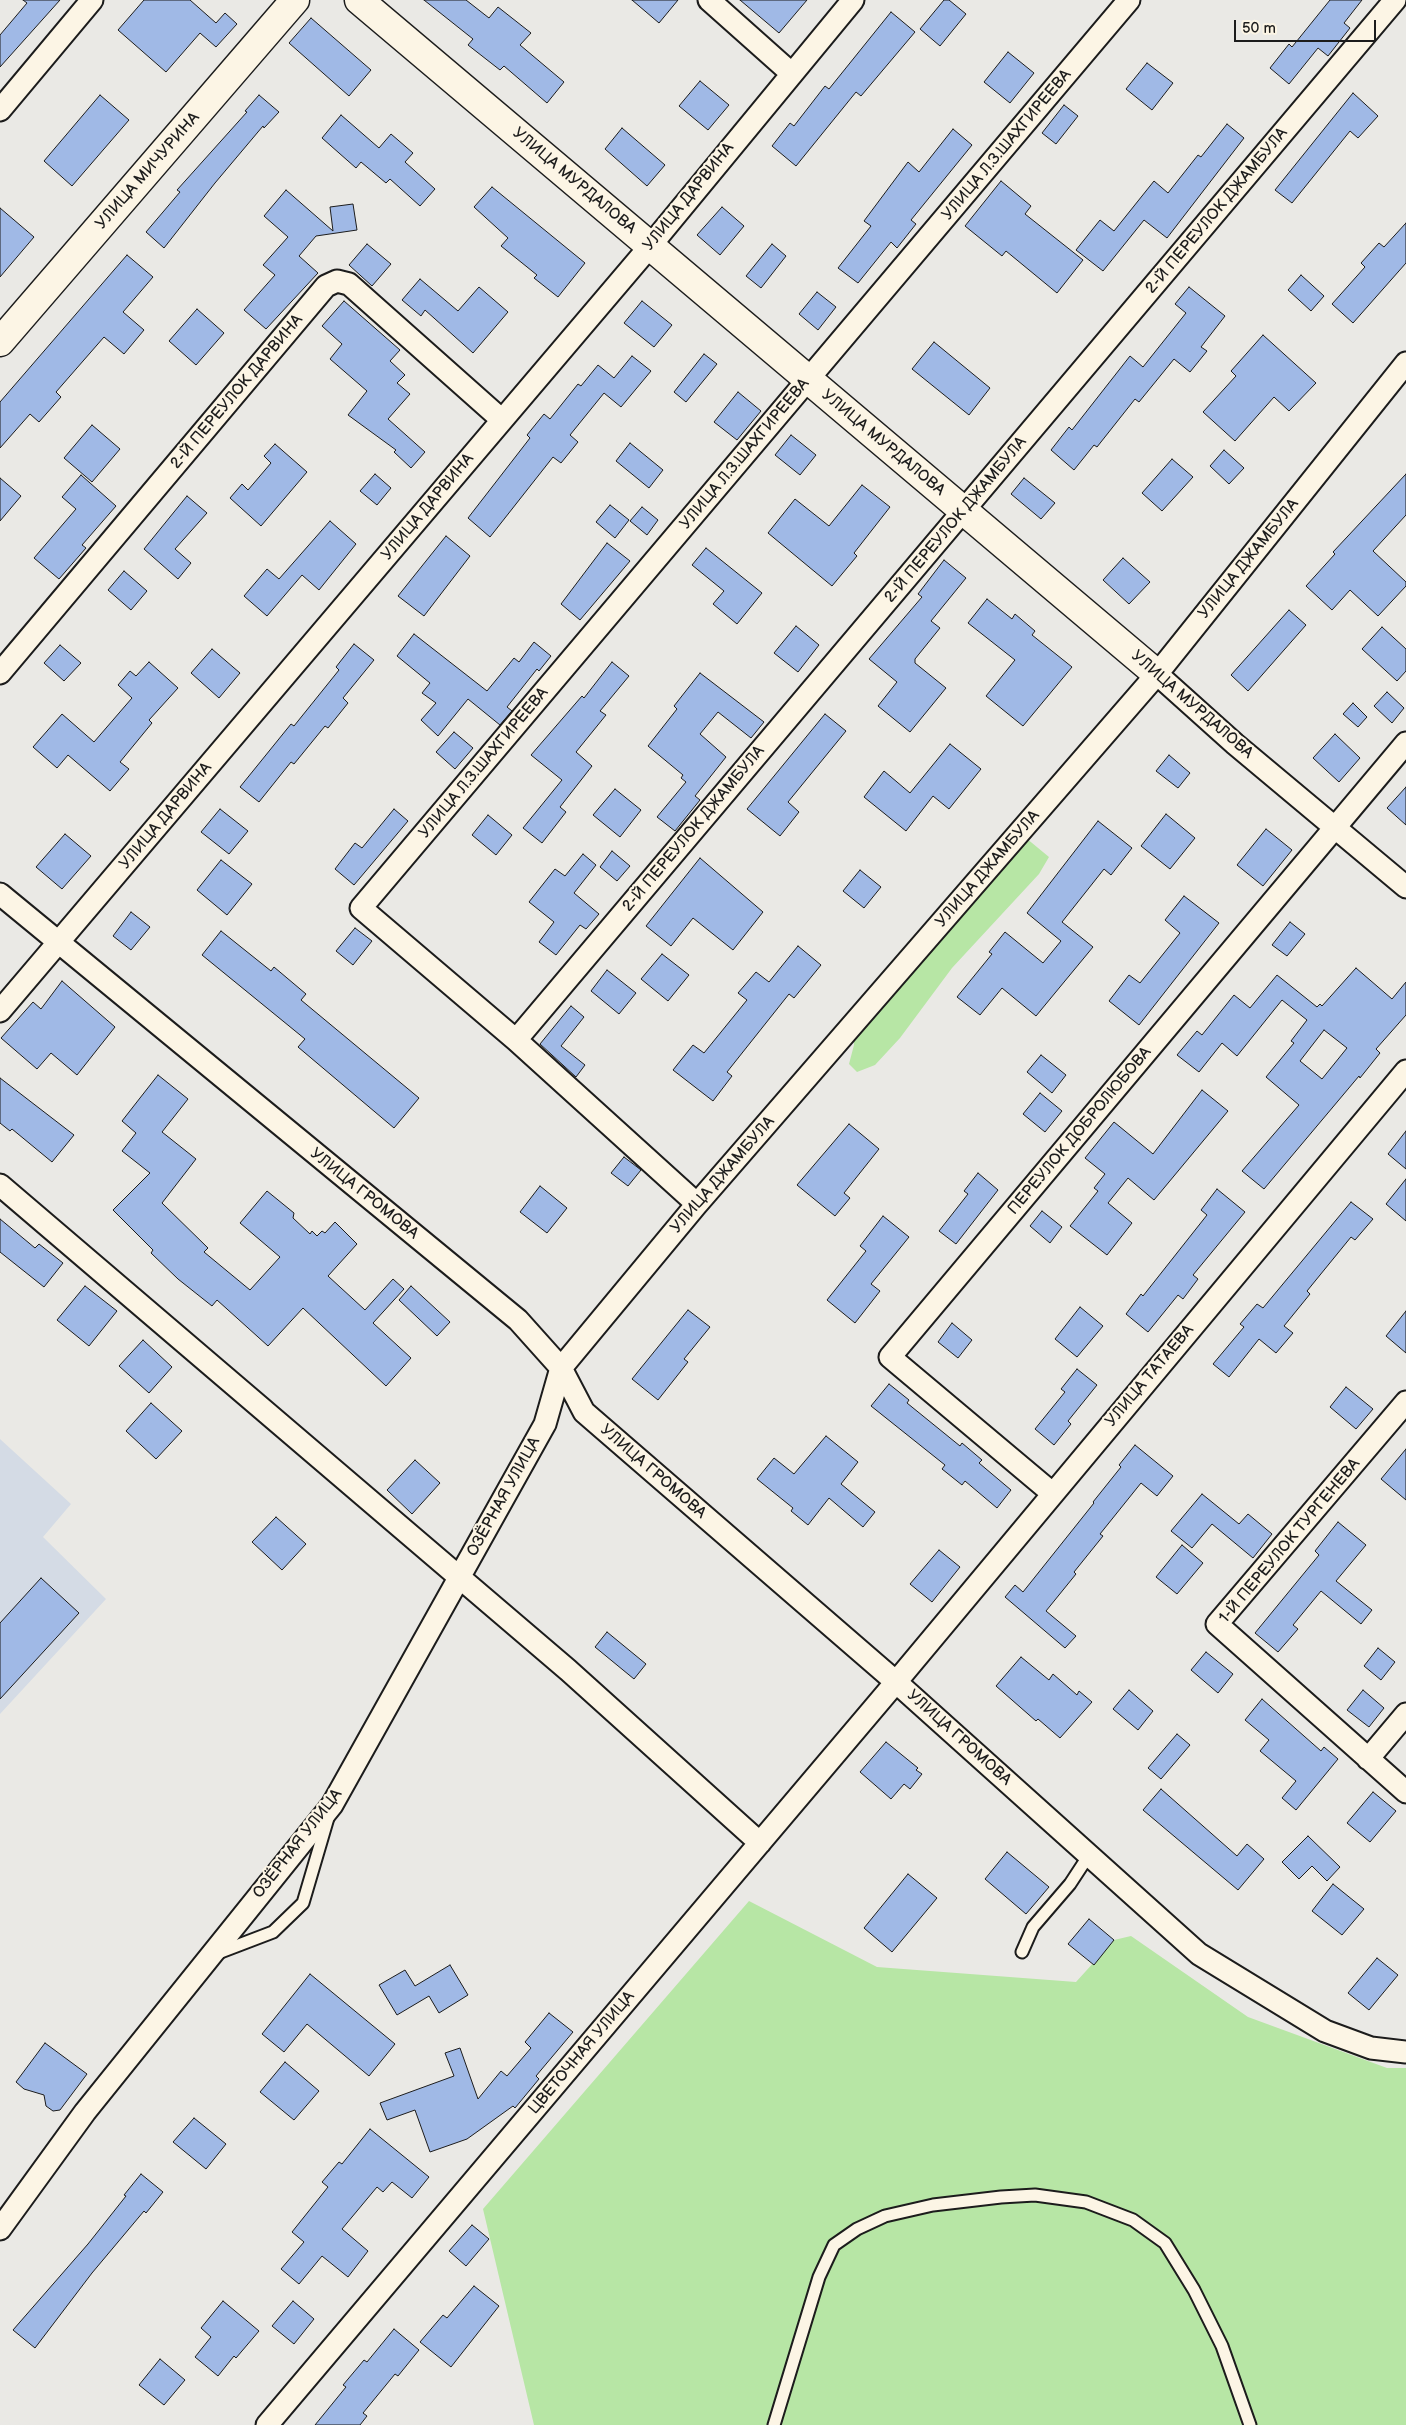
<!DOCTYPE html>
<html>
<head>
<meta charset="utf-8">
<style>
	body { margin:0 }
	#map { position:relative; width:1406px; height:2425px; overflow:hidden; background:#eae9e5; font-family:"Balsamiq Sans",sans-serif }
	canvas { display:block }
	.scale { position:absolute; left:1234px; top:20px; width:142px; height:22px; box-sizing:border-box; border:2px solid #1c1c1c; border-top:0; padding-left:6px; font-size:15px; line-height:18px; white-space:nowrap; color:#1c1c1c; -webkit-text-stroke:4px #fcf5e5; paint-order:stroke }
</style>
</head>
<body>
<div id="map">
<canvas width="1406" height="2425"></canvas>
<div class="scale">50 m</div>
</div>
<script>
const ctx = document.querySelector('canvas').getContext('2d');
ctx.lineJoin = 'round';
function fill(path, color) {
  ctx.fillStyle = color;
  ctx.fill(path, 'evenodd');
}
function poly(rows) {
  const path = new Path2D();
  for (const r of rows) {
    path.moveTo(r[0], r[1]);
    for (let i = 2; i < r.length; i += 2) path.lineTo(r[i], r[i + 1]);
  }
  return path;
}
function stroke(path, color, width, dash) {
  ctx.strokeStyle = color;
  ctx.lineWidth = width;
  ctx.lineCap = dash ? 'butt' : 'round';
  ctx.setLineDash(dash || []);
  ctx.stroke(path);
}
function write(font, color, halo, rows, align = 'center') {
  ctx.font = font + ' "Balsamiq Sans",sans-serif';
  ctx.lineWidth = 4.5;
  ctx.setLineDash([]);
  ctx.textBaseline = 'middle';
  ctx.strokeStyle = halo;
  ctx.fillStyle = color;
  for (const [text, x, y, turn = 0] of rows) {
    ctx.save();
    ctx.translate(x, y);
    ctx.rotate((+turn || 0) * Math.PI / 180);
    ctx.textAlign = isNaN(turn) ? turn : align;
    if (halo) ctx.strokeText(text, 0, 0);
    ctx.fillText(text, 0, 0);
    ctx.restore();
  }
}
fill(poly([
	[0,1439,71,1504,43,1537,106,1599,0,1714]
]), '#d4dbe5');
fill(poly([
	[1026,838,1049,857,1039,874,952,968,900,1038,875,1065,857,1072,849,1064,854,1045,854,1036],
	[749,1901,877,1967,1076,1982,1114,1940,1131,1936,1248,2017,1387,2068,1406,2068,1406,2425,534,2425,483,2209]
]), '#b7e6a5');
const building = poly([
	[23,0,60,0,0,67,0,35,27,3,23,0],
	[144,0,190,0,216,23,225,13,237,24,216,47,200,33,166,72,118,30,144,0],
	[424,0,466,0,489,18,498,7,531,33,520,45,564,82,547,103,504,66,500,70,468,45,473,39,424,0],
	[632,0,678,0,659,23,632,0],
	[740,0,807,0,779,33,740,0],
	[944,0,949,0,966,14,940,46,920,29,944,0],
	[1330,0,1362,0,1344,23,1350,28,1328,56,1318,48,1289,84,1270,68,1289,44,1292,47,1330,0],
	[891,12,915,32,861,96,856,92,796,166,772,146,790,123,794,126,825,86,829,89,891,12],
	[311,18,371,70,349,96,289,43,311,18],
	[1008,52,1034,73,1010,103,984,82,1008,52],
	[1147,63,1173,83,1152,110,1126,89,1147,63],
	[700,81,729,105,708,130,679,106,700,81],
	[1353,93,1378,116,1358,138,1350,131,1292,203,1275,190,1353,93],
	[100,95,129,120,72,186,44,161,100,95],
	[259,95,279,112,264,128,263,126,215,183,164,248,146,232,180,192,177,190,247,112,245,111,259,95],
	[1064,105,1078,116,1056,144,1042,133,1064,105],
	[341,115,379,148,391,134,413,153,405,162,435,189,420,206,390,179,386,183,361,162,356,168,322,138,341,115],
	[1227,124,1244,138,1167,238,1144,220,1103,271,1076,250,1100,220,1114,231,1154,181,1168,193,1198,155,1201,157,1227,124],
	[622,128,665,165,647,186,605,149,622,128],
	[953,129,972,145,911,220,916,224,897,248,891,242,858,283,838,268,871,226,864,221,908,162,919,172,953,129],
	[1001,181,1031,206,1025,214,1083,260,1057,293,1006,251,1002,256,965,226,1001,181],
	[492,187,585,263,558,297,534,278,537,275,501,246,508,238,474,207,492,187],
	[286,190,333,231,330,207,353,204,357,230,316,236,299,256,318,273,266,329,244,310,275,275,263,265,288,237,264,216,286,190],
	[722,207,744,226,720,255,697,235,722,207],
	[0,208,34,237,0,277,0,208],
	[1406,223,1406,263,1353,323,1332,304,1365,267,1361,263,1379,243,1384,247,1406,223],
	[367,244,391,264,372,286,349,265,367,244],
	[772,244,786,256,761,288,746,276,772,244],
	[127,255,153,277,123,312,144,330,124,354,104,337,56,392,61,397,39,422,30,414,0,448,0,402,127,255],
	[1301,275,1324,296,1311,311,1288,290,1301,275],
	[420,279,458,311,479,287,508,312,473,353,425,310,421,316,402,300,420,279],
	[1189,287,1225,316,1201,347,1207,351,1190,372,1174,359,1139,402,1135,399,1097,447,1094,445,1074,470,1051,450,1069,427,1072,430,1130,356,1143,367,1186,313,1175,304,1189,287],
	[817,292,836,307,818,330,799,314,817,292],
	[344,301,400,350,390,361,405,375,397,383,410,394,388,419,425,452,411,468,394,452,396,450,348,415,367,391,330,359,342,344,322,326,344,301],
	[642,301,672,325,654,347,624,323,642,301],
	[197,309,224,333,196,365,169,341,197,309],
	[1263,335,1316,383,1289,411,1274,397,1235,441,1203,412,1236,376,1231,371,1263,335],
	[934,342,990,388,969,415,912,369,934,342],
	[704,354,717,364,686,402,674,392,704,354],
	[632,356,651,371,621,407,604,393,570,435,578,442,561,463,553,457,490,537,468,518,530,438,527,435,544,414,550,419,578,384,581,386,598,365,614,378,632,356],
	[738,392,761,411,737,440,714,422,738,392],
	[92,425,120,449,92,482,64,458,92,425],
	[791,435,816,455,800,475,775,455,791,435],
	[630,443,663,470,649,488,616,461,630,443],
	[275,444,307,472,261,526,230,498,242,484,248,490,271,463,264,456,275,444],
	[1224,450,1244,468,1229,484,1210,466,1224,450],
	[1172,459,1193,477,1162,511,1142,493,1172,459],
	[375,474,391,488,377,505,360,491,375,474],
	[1406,474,1406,515,1373,551,1406,582,1406,586,1378,616,1350,590,1332,610,1306,586,1335,554,1333,552,1406,474],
	[81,475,116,506,82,545,86,548,59,579,34,558,76,509,62,497,81,475],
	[0,478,21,496,0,521,0,478],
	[1024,478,1055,503,1041,519,1011,494,1024,478],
	[862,485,890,507,854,553,857,556,832,586,768,533,795,499,829,526,862,485],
	[187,496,207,513,175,549,191,563,178,579,144,549,187,496],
	[610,505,629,520,615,538,596,522,610,505],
	[642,507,658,520,647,535,630,521,642,507],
	[330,521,356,544,319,590,302,575,267,616,244,596,267,569,279,579,330,521],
	[446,536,470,556,424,616,398,596,446,536],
	[607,543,630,561,580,620,561,604,607,543],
	[706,548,762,593,737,624,713,604,724,591,692,565,706,548],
	[1123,558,1150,582,1129,604,1103,580,1123,558],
	[944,560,966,578,931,621,940,628,915,659,915,663,946,688,910,732,878,706,897,682,869,659,922,597,918,594,944,560],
	[124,571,147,591,131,610,108,590,124,571],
	[987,599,1012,619,1015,614,1035,631,1032,635,1072,667,1023,726,986,696,1015,660,968,623,987,599],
	[1289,610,1306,625,1248,691,1231,675,1289,610],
	[796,626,819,645,798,672,774,653,796,626],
	[1382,627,1406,649,1406,671,1397,681,1362,649,1382,627],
	[414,634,487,691,514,658,519,662,534,642,551,656,539,671,537,669,507,707,512,711,500,725,468,699,438,736,421,720,436,703,422,693,430,683,397,656,414,634],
	[354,644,374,660,343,698,348,703,328,728,325,726,294,764,291,762,259,802,240,787,291,724,294,726,339,670,336,667,354,644],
	[60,645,81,663,64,681,44,663,60,645],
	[212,649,240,673,219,698,191,673,212,649],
	[149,662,178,688,149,720,152,723,120,762,129,769,110,791,68,755,57,768,33,747,62,714,94,742,132,698,118,685,130,671,136,676,149,662],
	[612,662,629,676,600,711,606,715,576,752,592,766,560,807,566,812,542,843,523,828,562,780,531,755,582,696,584,698,612,662],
	[700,673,764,722,751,738,718,712,700,734,726,757,695,796,700,800,675,831,657,817,686,782,681,778,683,775,648,746,677,709,674,706,700,673],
	[1387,692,1404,708,1392,723,1374,706,1387,692],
	[1353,703,1367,717,1358,727,1343,714,1353,703],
	[825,714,846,731,788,802,799,812,780,836,747,809,825,714],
	[454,732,473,748,455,769,436,752,454,732],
	[1335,734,1360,758,1339,782,1313,758,1335,734],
	[950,744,981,769,949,809,933,796,906,831,864,797,884,771,910,793,950,744],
	[1169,755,1190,773,1178,788,1156,771,1169,755],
	[1406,787,1406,825,1387,808,1406,787],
	[615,789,641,810,620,837,593,815,615,789],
	[220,809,248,831,229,854,201,832,220,809],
	[394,809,408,821,354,885,335,869,355,843,362,848,394,809],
	[1166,814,1195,838,1170,869,1141,846,1166,814],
	[488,815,512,835,496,855,472,835,488,815],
	[1098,821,1132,848,1111,875,1104,869,1062,922,1093,947,1036,1016,1002,988,980,1015,957,997,992,954,989,952,1005,932,1043,963,1061,941,1027,913,1098,821],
	[1266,829,1292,850,1263,886,1237,865,1266,829],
	[65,834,91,856,62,889,36,867,65,834],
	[612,851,630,866,617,881,600,867,612,851],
	[583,854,596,865,574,893,599,914,586,929,580,925,556,955,539,942,554,922,529,902,555,869,565,876,583,854],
	[700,858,763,912,733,950,693,918,671,946,646,926,700,858],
	[221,860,252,884,227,915,197,890,221,860],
	[860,870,881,887,864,908,843,891,860,870],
	[1184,896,1219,923,1139,1025,1109,1001,1129,975,1140,983,1180,933,1165,920,1184,896],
	[131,912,150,927,131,950,113,936,131,912],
	[1290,922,1305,934,1287,956,1272,945,1290,922],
	[355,928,372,941,353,965,336,951,355,928],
	[221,931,271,971,274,967,306,994,301,1000,419,1098,394,1128,298,1047,305,1039,202,955,221,931],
	[798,946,821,965,794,998,789,994,727,1072,732,1076,713,1101,673,1070,693,1045,704,1053,747,1000,738,993,756,972,769,982,798,946],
	[662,954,689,975,668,1001,641,979,662,954],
	[1356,968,1392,999,1406,982,1406,1015,1376,1049,1380,1053,1360,1078,1359,1076,1264,1189,1242,1171,1299,1105,1266,1077,1294,1043,1291,1041,1307,1020,1282,1000,1237,1056,1222,1043,1199,1072,1177,1055,1197,1031,1202,1035,1234,995,1250,1008,1277,975,1317,1007,1320,1004,1322,1006,1356,968],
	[1324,1030,1347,1048,1322,1079,1300,1061,1324,1030],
	[607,970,636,993,619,1014,591,991,607,970],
	[62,981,115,1027,77,1075,51,1053,37,1069,1,1038,33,1002,41,1009,62,981],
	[571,1006,584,1017,561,1046,585,1065,576,1077,540,1044,571,1006],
	[1041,1055,1066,1075,1052,1093,1027,1072,1041,1055],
	[158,1075,188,1099,162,1132,196,1159,162,1203,208,1248,204,1252,250,1290,280,1257,240,1223,267,1191,294,1213,293,1218,310,1234,312,1231,317,1236,322,1231,325,1233,335,1222,357,1244,328,1276,365,1310,393,1279,404,1289,373,1323,411,1358,386,1386,303,1308,268,1346,217,1300,212,1306,178,1279,151,1253,153,1250,113,1210,150,1173,122,1151,136,1133,122,1121,158,1075],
	[0,1078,74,1135,52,1162,12,1129,10,1131,0,1123,0,1078],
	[1202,1090,1228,1111,1154,1200,1128,1178,1108,1203,1132,1223,1107,1255,1070,1226,1098,1191,1094,1188,1105,1174,1085,1158,1114,1122,1153,1154,1202,1090],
	[1040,1093,1062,1111,1045,1132,1023,1114,1040,1093],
	[849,1124,879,1149,844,1193,850,1198,835,1216,797,1185,849,1124],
	[1406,1131,1406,1169,1388,1154,1406,1131],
	[624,1157,641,1170,628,1186,611,1173,624,1157],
	[978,1173,998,1190,956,1244,939,1231,968,1194,964,1191,978,1173],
	[1406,1179,1406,1221,1386,1204,1406,1179],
	[540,1186,567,1208,547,1233,520,1212,540,1186],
	[1217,1189,1245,1212,1193,1275,1198,1279,1183,1299,1178,1295,1148,1332,1126,1314,1141,1294,1143,1296,1207,1215,1201,1210,1217,1189],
	[1351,1202,1373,1219,1355,1240,1351,1237,1307,1291,1310,1294,1284,1326,1293,1333,1276,1353,1259,1339,1229,1377,1213,1364,1244,1327,1240,1324,1257,1304,1263,1308,1351,1202],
	[1042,1211,1062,1227,1050,1243,1030,1226,1042,1211],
	[883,1216,909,1237,871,1284,880,1291,855,1323,827,1300,866,1251,860,1246,883,1216],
	[0,1219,35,1248,39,1244,63,1263,44,1287,0,1252,0,1219],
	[85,1286,117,1311,89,1346,57,1320,85,1286],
	[411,1286,450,1322,437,1336,399,1300,411,1286],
	[1080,1307,1103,1326,1077,1357,1055,1339,1080,1307],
	[688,1310,710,1327,684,1359,688,1362,658,1400,632,1379,688,1310],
	[1406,1311,1406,1353,1386,1336,1406,1311],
	[952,1323,972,1340,958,1358,938,1342,952,1323],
	[143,1340,172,1367,149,1393,119,1366,143,1340],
	[1077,1369,1097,1385,1068,1421,1071,1424,1054,1445,1035,1429,1065,1392,1061,1389,1077,1369],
	[889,1384,909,1400,907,1403,960,1446,962,1443,982,1460,979,1463,1011,1490,997,1508,965,1481,962,1485,942,1469,945,1465,871,1406,889,1384],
	[1346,1387,1373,1409,1356,1429,1330,1407,1346,1387],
	[151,1403,182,1431,156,1459,126,1431,151,1403],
	[826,1436,858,1462,841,1484,875,1512,863,1527,829,1498,808,1525,791,1511,793,1508,757,1479,774,1458,794,1474,826,1436],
	[1135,1445,1173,1476,1157,1496,1141,1483,1100,1534,1103,1536,1074,1572,1076,1574,1046,1611,1076,1636,1065,1648,1005,1597,1015,1585,1023,1592,1094,1503,1093,1502,1121,1467,1119,1465,1135,1445],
	[1406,1449,1406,1500,1381,1479,1406,1449],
	[415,1460,440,1483,412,1514,387,1490,415,1460],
	[1202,1494,1239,1524,1248,1514,1272,1534,1253,1558,1212,1524,1192,1548,1171,1531,1202,1494],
	[276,1517,306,1544,282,1570,252,1542,276,1517],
	[1338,1522,1366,1545,1336,1581,1372,1610,1361,1624,1321,1591,1293,1625,1298,1629,1278,1652,1255,1633,1319,1555,1315,1551,1338,1522],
	[1182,1545,1203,1563,1177,1594,1156,1577,1182,1545],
	[939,1550,960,1567,932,1602,910,1584,939,1550],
	[41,1578,79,1613,0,1699,0,1623,41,1578],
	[607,1632,646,1664,634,1679,595,1647,607,1632],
	[1378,1648,1395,1662,1381,1680,1364,1666,1378,1648],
	[1206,1652,1233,1674,1218,1693,1191,1670,1206,1652],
	[1021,1657,1049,1680,1053,1674,1077,1695,1079,1691,1092,1702,1060,1738,1038,1719,1036,1721,996,1686,1021,1657],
	[1129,1690,1153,1711,1138,1730,1113,1709,1129,1690],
	[1363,1690,1384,1708,1369,1727,1347,1710,1363,1690],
	[1262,1699,1321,1751,1324,1747,1338,1759,1296,1810,1282,1798,1296,1781,1260,1751,1269,1740,1245,1720,1262,1699],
	[1177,1734,1190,1745,1161,1779,1148,1768,1177,1734],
	[886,1742,918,1768,916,1770,922,1774,910,1789,904,1784,891,1799,860,1772,886,1742],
	[1161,1789,1237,1856,1247,1844,1264,1859,1238,1890,1143,1810,1161,1789],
	[1373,1792,1396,1811,1370,1842,1347,1823,1373,1792],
	[1308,1836,1340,1867,1327,1881,1312,1866,1299,1879,1282,1862,1308,1836],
	[1007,1852,1049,1887,1026,1914,985,1879,1007,1852],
	[908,1874,937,1898,892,1952,864,1928,908,1874],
	[1333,1884,1364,1909,1342,1935,1312,1911,1333,1884],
	[1089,1919,1114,1940,1094,1965,1068,1944,1089,1919],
	[1377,1958,1398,1975,1369,2010,1348,1993,1377,1958],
	[450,1965,468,1995,439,2013,429,1996,397,2015,379,1985,405,1970,415,1986,450,1965],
	[310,1974,395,2044,369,2076,307,2024,284,2052,262,2034,310,1974],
	[549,2013,573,2032,536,2076,539,2079,515,2108,513,2106,467,2139,430,2152,415,2110,387,2120,380,2103,454,2076,445,2053,460,2048,478,2099,501,2071,507,2076,531,2048,525,2042,549,2013],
	[45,2043,87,2074,60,2110,53,2111,46,2106,44,2095,24,2089,16,2082,45,2043],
	[285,2062,319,2091,294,2120,260,2092,285,2062],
	[194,2118,226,2144,206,2169,173,2142,194,2118],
	[370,2129,429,2177,412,2198,392,2182,383,2192,377,2187,342,2229,368,2251,348,2277,322,2256,299,2284,281,2269,304,2242,292,2232,328,2187,322,2182,339,2162,342,2164,370,2129],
	[141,2174,163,2192,146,2213,144,2211,92,2273,35,2348,13,2330,88,2244,126,2196,124,2195,141,2174],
	[472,2225,489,2239,466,2266,449,2251,472,2225],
	[474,2286,499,2306,451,2367,420,2342,443,2315,447,2318,474,2286],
	[223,2301,259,2331,236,2358,234,2356,218,2376,195,2357,211,2337,201,2328,223,2301],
	[293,2301,314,2319,294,2344,272,2326,293,2301],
	[394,2329,419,2350,398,2376,395,2374,363,2413,367,2416,360,2425,315,2425,346,2387,343,2385,364,2360,367,2362,394,2329],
	[160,2359,185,2380,164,2405,139,2385,160,2359]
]);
fill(building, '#a0b9e6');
stroke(building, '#1c1c1c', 1);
const lane = poly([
	[1022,1952,1033,1927,1070,1884,1089,1855],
	[218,1953,273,1932,303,1903,328,1818],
	[774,2425,819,2277,834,2245,857,2229,885,2216,933,2205,1001,2197,1035,2195,1086,2202,1133,2220,1165,2243,1194,2290,1222,2346,1250,2425]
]);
const street = poly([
	[709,0,791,73],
	[0,110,92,0],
	[0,673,326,286,337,281,349,284,502,420],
	[1157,674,1235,744,1406,887],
	[0,894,518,1320,561,1368,584,1412,896,1682,1199,1954,1325,2031,1371,2048,1406,2052],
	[0,1011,651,245,853,0],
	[516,1040,1395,0],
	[0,1185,568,1670,760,1843],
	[697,1204,516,1040,361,908,1129,0],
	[1406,1402,1217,1624,1406,1792],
	[1052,1493,890,1357,1406,743],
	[1368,1759,1406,1714],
	[0,2229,85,2112,332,1805,545,1424,561,1368,697,1204,1157,674,1406,363],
	[267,2425,896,1682,1406,1071]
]);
const secondary = poly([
	[359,0,1157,674],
	[0,342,295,0]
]);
stroke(lane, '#1c1c1c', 15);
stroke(street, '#1c1c1c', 25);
stroke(secondary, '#1c1c1c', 31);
stroke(lane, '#fcf5e5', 11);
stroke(street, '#fcf5e5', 21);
stroke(secondary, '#fcf5e5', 28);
write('16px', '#1c1c1c', '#fcf5e5', [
	["УЛИЦА Л.З.ШАХГИРЕЕВА",1007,145,-50],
	["УЛИЦА МИЧУРИНА",148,171,-49],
	["УЛИЦА МУРДАЛОВА",574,181,40],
	["УЛИЦА ДАРВИНА",689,197,-51],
	["2-Й ПЕРЕУЛОК ДЖАМБУЛА",1217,211,-50],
	["2-Й ПЕРЕУЛОК ДАРВИНА",237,392,-50],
	["УЛИЦА МУРДАЛОВА",883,443,40],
	["УЛИЦА Л.З.ШАХГИРЕЕВА",745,454,-50],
	["УЛИЦА ДАРВИНА",428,507,-50],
	["2-Й ПЕРЕУЛОК ДЖАМБУЛА",956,520,-50],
	["УЛИЦА ДЖАМБУЛА",1249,559,-51],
	["УЛИЦА МУРДАЛОВА",1192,705,41],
	["УЛИЦА Л.З.ШАХГИРЕЕВА",484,763,-50],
	["УЛИЦА ДАРВИНА",166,816,-50],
	["2-Й ПЕРЕУЛОК ДЖАМБУЛА",694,829,-50],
	["УЛИЦА ДЖАМБУЛА",988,869,-49],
	["ПЕРЕУЛОК ДОБРОЛЮБОВА",1080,1131,-50],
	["УЛИЦА ДЖАМБУЛА",723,1175,-49],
	["УЛИЦА ГРОМОВА",364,1194,39],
	["УЛИЦА ТАТАЕВА",1150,1376,-50],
	["УЛИЦА ГРОМОВА",653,1472,41],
	["ОЗЁРНАЯ УЛИЦА",504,1497,-61],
	["1-Й ПЕРЕУЛОК ТУРГЕНЕВА",1290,1541,-50],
	["УЛИЦА ГРОМОВА",959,1738,42],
	["ОЗЁРНАЯ УЛИЦА",298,1844,-52],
	["ЦВЕТОЧНАЯ УЛИЦА",582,2053,-50]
]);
</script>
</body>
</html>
